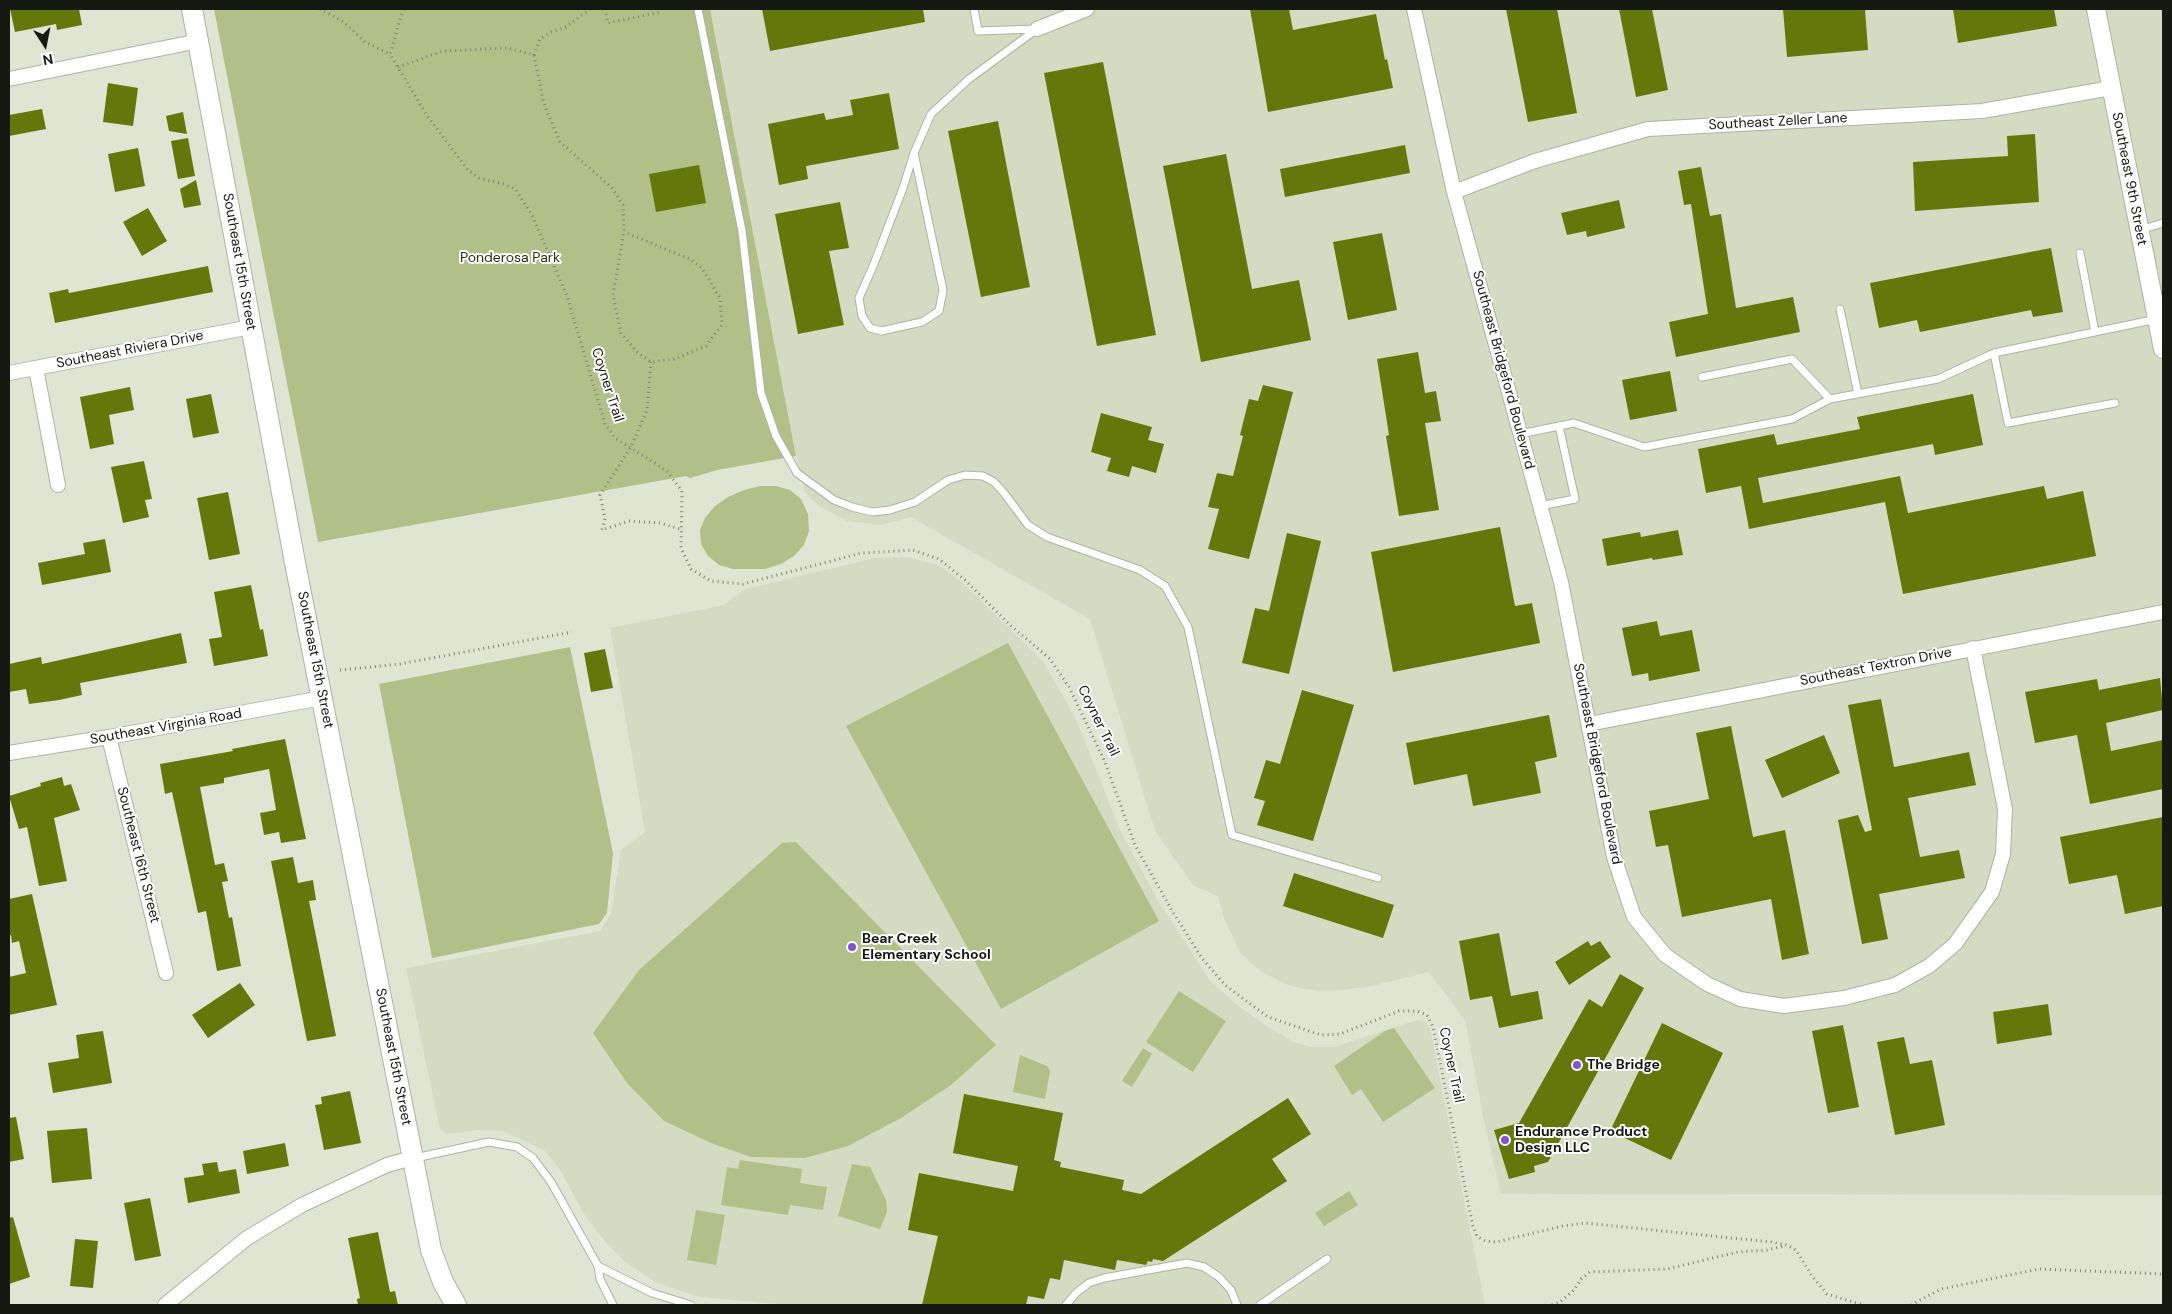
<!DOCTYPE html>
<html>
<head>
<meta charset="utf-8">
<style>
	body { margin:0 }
	#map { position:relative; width:2172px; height:1314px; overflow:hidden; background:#e0e5d3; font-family:"DM Sans",sans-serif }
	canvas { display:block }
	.frame { position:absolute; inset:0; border:10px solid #161812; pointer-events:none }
	.north { position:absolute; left:20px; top:20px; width:50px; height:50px; -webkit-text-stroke:4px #fff; paint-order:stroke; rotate:169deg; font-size:14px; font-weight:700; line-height:20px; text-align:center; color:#161812 }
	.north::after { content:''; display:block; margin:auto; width:18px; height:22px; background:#161812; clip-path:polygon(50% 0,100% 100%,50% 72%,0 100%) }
</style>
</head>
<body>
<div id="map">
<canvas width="2172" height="1314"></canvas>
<div class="frame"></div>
<div class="north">N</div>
</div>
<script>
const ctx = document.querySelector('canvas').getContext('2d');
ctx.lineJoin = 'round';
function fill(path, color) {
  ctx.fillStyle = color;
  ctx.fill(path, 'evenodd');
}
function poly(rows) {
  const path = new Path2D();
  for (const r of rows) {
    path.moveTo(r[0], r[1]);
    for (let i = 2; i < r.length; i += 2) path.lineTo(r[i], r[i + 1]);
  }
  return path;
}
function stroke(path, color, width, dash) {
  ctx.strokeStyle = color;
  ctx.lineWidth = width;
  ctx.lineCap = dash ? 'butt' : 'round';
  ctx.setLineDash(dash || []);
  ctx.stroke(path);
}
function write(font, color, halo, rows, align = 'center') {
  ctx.font = font + ' "DM Sans",sans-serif';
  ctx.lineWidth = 4;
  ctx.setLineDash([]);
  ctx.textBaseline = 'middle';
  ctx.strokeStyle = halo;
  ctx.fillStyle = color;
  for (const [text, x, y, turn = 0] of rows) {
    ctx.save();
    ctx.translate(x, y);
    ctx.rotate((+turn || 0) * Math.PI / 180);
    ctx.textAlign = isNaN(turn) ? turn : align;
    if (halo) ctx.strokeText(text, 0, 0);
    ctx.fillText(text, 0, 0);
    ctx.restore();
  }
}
fill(poly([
	[710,9,2163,9,2163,1195,1501,1194,1485,1126,1465,1020,1429,972,1372,986,1343,990,1317,991,1290,986,1262,972,1240,953,1224,918,1218,896,1194,886,1155,831,1090,619,911,517,881,525,847,521,818,505,805,493,796,456],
	[907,557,938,565,961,581,1043,661,1076,719,1120,830,1158,901,1211,982,1241,1008,1267,1026,1294,1042,1313,1047,1334,1047,1417,1020,1425,1022,1430,1028,1485,1305,788,1305,699,1297,655,1282,625,1262,606,1243,584,1214,560,1170,545,1151,504,1131,480,1130,447,1134,440,1129,406,968,600,931,611,914,621,850,645,832,610,628,724,605,746,589,875,558]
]), '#d4dbc2');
fill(poly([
	[214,9,710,9,796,456,717,470,690,478,686,476,318,542],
	[760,486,776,486,790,490,801,499,808,514,809,531,804,545,794,556,781,564,765,569,733,569,719,565,708,556,701,544,700,530,705,518,715,506,728,497,744,490],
	[1008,643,1159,921,1001,1009,846,726],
	[570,647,613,853,607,913,599,924,432,958,379,684],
	[796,842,996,1045,951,1085,901,1118,848,1146,805,1158,751,1157,711,1143,664,1121,627,1083,593,1033,639,970,782,843],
	[1179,991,1226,1021,1193,1072,1146,1042],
	[1394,1028,1435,1088,1383,1122,1361,1089,1352,1095,1334,1066,1385,1031],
	[1143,1048,1152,1054,1132,1087,1122,1081],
	[1020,1055,1047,1066,1050,1071,1045,1099,1013,1092],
	[740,1160,802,1169,800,1183,827,1187,823,1210,790,1205,788,1215,721,1205,727,1167,738,1169],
	[852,1164,870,1167,886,1200,887,1212,880,1229,838,1216],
	[1349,1191,1358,1205,1324,1226,1315,1213],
	[696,1210,725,1215,716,1265,687,1260]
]), '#b1c088');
fill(poly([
	[10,9,79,9,82,25,57,30,56,24,15,32],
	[762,9,923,9,925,22,770,51],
	[1250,9,1289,9,1293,30,1376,14,1385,60,1387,59,1393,88,1268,112],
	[1506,9,1557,9,1577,113,1528,122],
	[1619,9,1652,9,1668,90,1636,97],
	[1783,9,1865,9,1868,50,1787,57],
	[1953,9,2054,9,2057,26,1958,43],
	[1103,62,1156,335,1097,346,1044,73],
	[108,83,138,88,133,126,103,122],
	[889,93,899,149,806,166,808,179,779,185,768,124,824,113,826,120,853,115,850,100],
	[42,109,46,129,9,136,9,115],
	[183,112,187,134,169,131,166,116],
	[998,121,1030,287,981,297,948,131],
	[2035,134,2039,202,1915,211,1913,162,2008,156,2007,136],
	[188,138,195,176,178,179,171,141],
	[1405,145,1410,173,1285,197,1280,169],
	[138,148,145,186,115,192,108,154],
	[1226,154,1252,289,1299,280,1311,340,1201,362,1163,166],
	[699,165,706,203,656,212,649,174],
	[1701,167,1710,216,1721,214,1736,308,1793,297,1800,332,1676,357,1669,322,1708,314,1691,204,1684,205,1678,171],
	[196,180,201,205,184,208,180,189],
	[1619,200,1625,228,1587,237,1586,231,1567,235,1561,213],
	[840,202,849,248,829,251,844,325,798,334,775,214],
	[148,208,167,241,142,256,123,222],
	[1382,233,1397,310,1348,320,1333,242],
	[2051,248,2063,312,2033,317,2031,310,1920,332,1917,320,1879,328,1870,283],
	[208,266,213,292,55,323,49,293,68,289,69,293],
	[1418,352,1425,393,1436,391,1441,421,1425,423,1439,510,1399,516,1386,436,1389,435,1377,359],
	[1670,371,1677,411,1630,420,1622,380],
	[1263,385,1293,392,1249,559,1208,549,1219,509,1208,507,1217,473,1233,476,1243,436,1240,435,1249,399,1258,401],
	[130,387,134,410,109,415,114,444,90,449,80,397],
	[211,394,219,433,193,438,186,399],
	[1973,394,1983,445,1935,455,1933,444,1758,478,1763,503,1900,476,1908,513,2044,486,2047,499,2083,491,2096,556,1903,594,1885,502,1749,529,1741,486,1706,493,1698,449,1774,434,1777,445,1860,429,1857,417],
	[1101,413,1152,427,1148,440,1164,444,1156,473,1132,466,1129,477,1107,471,1111,458,1091,452],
	[144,461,152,499,145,500,149,517,123,523,111,467],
	[228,492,240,554,209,560,197,498],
	[1500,527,1515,606,1532,603,1540,643,1393,672,1371,552],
	[1678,530,1683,555,1653,560,1652,558,1607,566,1602,539,1640,532,1641,537],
	[1287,533,1321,541,1289,674,1242,663,1255,608,1269,611],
	[105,539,111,572,42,585,38,563,85,554,83,543],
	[251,585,260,630,263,629,268,656,214,666,209,639,222,637,214,592],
	[1657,621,1660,636,1692,630,1700,671,1649,681,1648,673,1632,676,1622,628],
	[181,633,187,663,80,683,82,695,59,700,29,704,26,689,9,692,9,664,41,657,42,664],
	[605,649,613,688,591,692,584,653],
	[2160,678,2163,710,2106,723,2111,751,2163,740,2163,789,2090,804,2077,735,2035,743,2025,692,2097,679,2099,690],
	[1302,690,1354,705,1313,841,1257,825,1265,801,1254,798,1266,760,1280,764],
	[1881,699,1894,767,1969,752,1976,785,1908,798,1920,857,1959,850,1965,878,1879,894,1888,939,1862,944,1838,820,1858,815,1865,832,1872,830,1848,705],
	[1549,715,1557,757,1535,762,1541,793,1473,806,1467,774,1414,785,1406,743],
	[1731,726,1753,837,1785,830,1809,954,1782,960,1771,899,1682,917,1668,845,1656,847,1649,811,1709,799,1696,733],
	[1824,735,1840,773,1782,798,1765,760],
	[285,739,306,839,281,843,279,832,264,835,260,813,276,810,269,769,224,778,224,783,200,787,215,865,224,863,228,881,222,882,229,918,232,917,241,966,217,971,206,911,198,913,172,792,165,794,160,764,233,751,232,749],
	[62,777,64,786,71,784,80,810,54,818,67,881,39,886,27,827,19,829,9,796,41,786,40,783],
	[2163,817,2163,906,2125,914,2117,875,2069,884,2060,837],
	[293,857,298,883,313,880,316,900,309,901,336,1036,307,1041,271,861],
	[1294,873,1394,905,1383,938,1283,906],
	[32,894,57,1005,9,1015,9,977,26,973,19,941,12,943,11,935,9,936,9,899],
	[1499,933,1511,996,1538,991,1543,1019,1499,1028,1492,996,1470,1000,1459,941],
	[1588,941,1591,946,1600,941,1611,957,1569,985,1555,962],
	[1620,974,1644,988,1548,1162,1534,1166,1535,1172,1509,1179,1494,1130,1519,1123,1589,999,1602,1007],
	[240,983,255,1005,208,1038,192,1015],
	[2048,1004,2052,1035,1997,1044,1993,1012],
	[1662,1023,1723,1053,1671,1160,1610,1131],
	[1843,1025,1859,1107,1828,1113,1812,1031],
	[103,1031,112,1083,53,1093,48,1063,79,1058,76,1035],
	[1904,1037,1910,1064,1932,1060,1945,1125,1895,1135,1877,1042],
	[350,1091,361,1143,324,1150,315,1105,322,1104,321,1097],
	[964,1094,1063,1113,1054,1160,1061,1162,1060,1167,1124,1180,1122,1190,1141,1194,1288,1098,1311,1134,1272,1159,1287,1181,1163,1261,1153,1259,1152,1262,1148,1261,1146,1265,1117,1260,1115,1270,1064,1260,1060,1280,1050,1278,1044,1299,1028,1296,1026,1305,922,1305,938,1236,908,1230,919,1173,1013,1191,1018,1166,953,1153],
	[16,1117,24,1159,9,1162,9,1118],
	[87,1128,92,1179,52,1183,47,1131],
	[285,1143,289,1166,247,1174,243,1151],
	[217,1162,219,1172,236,1169,240,1193,188,1203,184,1178,204,1175,202,1164],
	[150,1198,161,1256,135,1261,124,1203],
	[13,1217,30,1277,9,1284,9,1218],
	[378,1232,390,1292,395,1291,398,1305,358,1305,357,1299,360,1298,348,1238],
	[75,1239,98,1241,93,1288,70,1286]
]), '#65770b');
const service = poly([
	[698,9,742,231,761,393,776,436,797,473,834,500,852,507,872,512,890,510,915,502,948,480,965,475,983,476,994,482,1004,493,1028,525,1047,537,1140,570,1165,586,1188,627,1232,835,1378,878],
	[974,9,978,31,1037,29],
	[914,153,943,290,939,311,922,322,881,331,870,328,862,316,859,298,874,264,903,188,914,153,931,114,969,79,1037,29],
	[2140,230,2163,223],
	[2080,253,2095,332],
	[1840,309,1858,394],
	[1702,377,1792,359,1830,399],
	[2115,403,2008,423,1994,353,2157,319],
	[1520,434,1574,423,1644,447,1792,419,1830,399,1938,379,1994,353],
	[1540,506,1575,499,1559,426],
	[415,1158,489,1142,517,1147,533,1158,551,1182,598,1266,652,1293,691,1305],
	[598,1266,600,1279,613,1305],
	[1066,1305,1076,1293,1089,1283,1104,1278,1187,1263,1204,1267,1219,1277,1231,1290,1237,1305],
	[1260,1305,1327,1259]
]);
const minor = poly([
	[1414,9,1454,192,1561,582,1614,857,1634,917,1665,955,1707,984,1740,999,1784,1006,1844,998,1895,985,1929,966,1955,944,1992,892,2003,854,2005,809,1973,648],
	[1037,29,1087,9],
	[9,79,199,41],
	[1454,192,1535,161,1648,129,1982,111,2111,88],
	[36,368,58,485],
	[9,373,251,327],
	[1589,724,2163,612],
	[109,737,166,973],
	[9,753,109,737,322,698],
	[165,1305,247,1238,302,1205,387,1165,412,1158]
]);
const tertiary = poly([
	[2096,9,2163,349]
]);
const secondary = poly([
	[192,9,296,568,431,1250,443,1282,456,1305]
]);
stroke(service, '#aeb3a2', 9);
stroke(minor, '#aeb3a2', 16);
stroke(tertiary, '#aeb3a2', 20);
stroke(secondary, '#aeb3a2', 22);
stroke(poly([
	[320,9,344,22,365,42,390,54],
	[403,9,390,54,426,114,468,170,479,178,504,184,516,190,532,215,567,296,605,424,615,438,667,471,682,491,681,548,691,569,711,581,743,584,862,553,913,550,939,559,965,580,1010,625,1050,659,1069,687,1105,762,1135,845,1171,909,1201,957,1225,985,1268,1017,1321,1035,1340,1034,1399,1011,1417,1011,1427,1015,1433,1027,1473,1227,1477,1236,1485,1241,1496,1242,1563,1226,1585,1223,1771,1242,1787,1245,1796,1250,1812,1276,1827,1294,1863,1305],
	[605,9,608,23,660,12],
	[534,55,540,39,551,32,566,27,590,9],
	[398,67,443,51,507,48,534,55,544,104,560,142,612,188,623,205,624,232,613,295,621,333,638,353,651,362,675,359,706,346,722,325,720,298,702,268,690,259,624,232],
	[651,362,647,410,631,447,600,495,605,518,602,530,629,521,660,523,680,529],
	[340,670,400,664,572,632],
	[1552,1305,1560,1302,1574,1290,1581,1279,1590,1272,1667,1269,1738,1252,1767,1250,1784,1246],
	[1911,1305,1941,1289,2039,1269,2163,1274]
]), '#808477', 3, [1, 4]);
stroke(service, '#fff', 7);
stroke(minor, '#fff', 14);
stroke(tertiary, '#fff', 18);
stroke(secondary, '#fff', 20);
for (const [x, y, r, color] of [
	[852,947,5,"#8254cd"],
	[1577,1065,5,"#8254cd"],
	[1505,1140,5,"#8254cd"]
]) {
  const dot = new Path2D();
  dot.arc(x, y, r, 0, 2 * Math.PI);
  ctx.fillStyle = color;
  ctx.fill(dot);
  stroke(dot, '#fff', 2);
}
write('14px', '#161812', '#fff', [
	["Southeast Zeller Lane",1778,122,-3],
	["Southeast 9th Street",2129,179,79],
	["Southeast 15th Street",239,262,80],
	["Southeast Riviera Drive",130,350,-11],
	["Southeast Bridgeford Boulevard",1503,370,75],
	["Coyner Trail",607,385,72],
	["Southeast 15th Street",315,660,79],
	["Southeast Textron Drive",1876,667,-11],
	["Coyner Trail",1098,721,64],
	["Southeast Virginia Road",166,727,-10],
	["Southeast Bridgeford Boulevard",1597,764,79],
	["Southeast 16th Street",138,855,76],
	["Southeast 15th Street",393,1057,79],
	["Coyner Trail",1451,1065,78]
]);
write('14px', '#2a3209', '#fff', [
	["Ponderosa Park",510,258]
]);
write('bold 14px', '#161812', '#fff', [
	["Bear Creek",862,939],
	["Elementary School",862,955],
	["The Bridge",1587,1065],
	["Endurance Product",1515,1132],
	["Design LLC",1515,1148]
], 'left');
</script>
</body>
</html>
